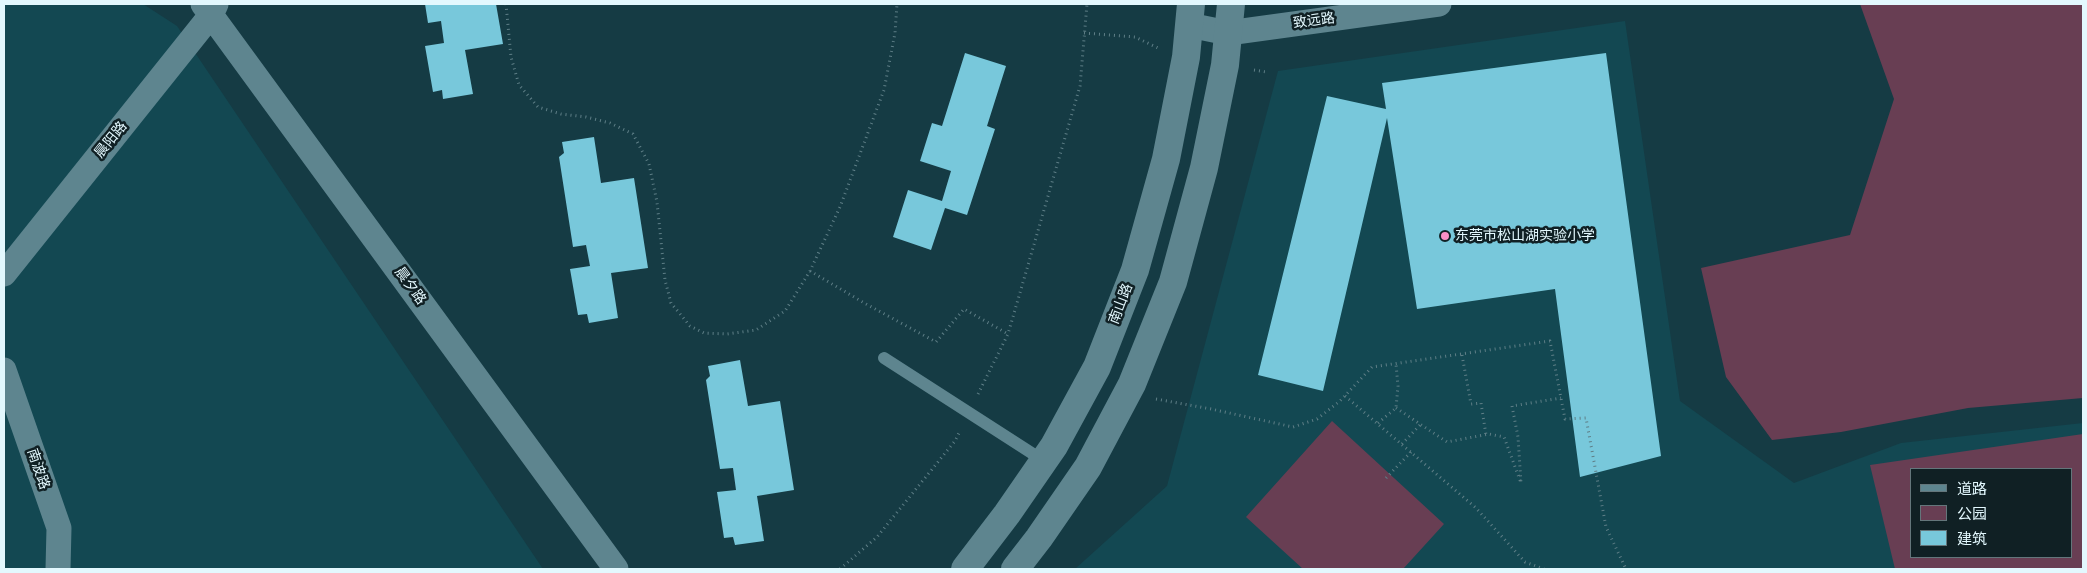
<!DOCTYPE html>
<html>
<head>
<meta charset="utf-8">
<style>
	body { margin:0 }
	#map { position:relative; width:2087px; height:573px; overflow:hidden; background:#153b44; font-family:Manrope,"Noto Sans SC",sans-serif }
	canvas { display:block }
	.frame { position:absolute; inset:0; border:5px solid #e3f8fe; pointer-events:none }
	.legend { position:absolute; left:1910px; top:468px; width:162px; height:90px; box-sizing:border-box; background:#102024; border:1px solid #64767b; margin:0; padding:6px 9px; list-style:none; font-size:15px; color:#e3f8fe }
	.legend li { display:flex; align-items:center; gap:10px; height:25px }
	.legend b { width:25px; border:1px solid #64767b }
</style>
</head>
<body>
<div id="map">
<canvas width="2087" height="573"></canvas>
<div class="frame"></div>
<ul class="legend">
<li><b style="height:6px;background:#5e858f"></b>道路</li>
<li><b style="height:14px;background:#683e53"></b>公园</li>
<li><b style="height:14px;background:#78c8db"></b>建筑</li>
</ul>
</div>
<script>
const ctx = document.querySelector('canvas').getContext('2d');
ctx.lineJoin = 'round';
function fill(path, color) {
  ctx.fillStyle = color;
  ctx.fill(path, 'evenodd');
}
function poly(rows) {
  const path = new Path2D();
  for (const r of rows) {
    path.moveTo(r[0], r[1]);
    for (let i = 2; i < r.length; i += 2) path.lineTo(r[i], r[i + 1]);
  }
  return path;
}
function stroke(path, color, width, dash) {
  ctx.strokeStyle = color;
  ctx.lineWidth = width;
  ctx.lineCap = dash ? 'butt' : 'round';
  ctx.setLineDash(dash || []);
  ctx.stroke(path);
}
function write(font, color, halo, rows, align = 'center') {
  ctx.font = font + ' Manrope,"Noto Sans SC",sans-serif';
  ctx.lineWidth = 5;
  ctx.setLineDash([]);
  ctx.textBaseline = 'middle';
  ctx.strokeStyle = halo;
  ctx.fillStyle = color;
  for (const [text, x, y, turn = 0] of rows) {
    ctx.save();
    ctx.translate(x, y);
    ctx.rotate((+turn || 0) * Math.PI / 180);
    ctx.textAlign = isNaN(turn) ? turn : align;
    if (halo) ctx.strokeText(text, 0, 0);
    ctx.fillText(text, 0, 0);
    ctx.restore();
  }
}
fill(poly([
	[4,4,143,4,177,26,543,569,4,569],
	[1625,21,1680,401,1794,483,1901,443,2083,423,2083,569,1075,569,1167,486,1278,71],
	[1911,469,2071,469,2071,557,1911,557]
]), '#134852');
fill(poly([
	[1860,4,2083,4,2083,398,1968,408,1841,432,1772,440,1726,377,1701,268,1850,235,1894,99],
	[1332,421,1444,524,1403,569,1303,569,1246,517],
	[2083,434,2083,569,1895,569,1870,465],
	[1911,469,2071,469,2071,557,1911,557]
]), '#683e53');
fill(poly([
	[425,4,496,4,503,44,465,50,473,94,443,99,442,90,433,92,425,46,444,43,441,21,428,23],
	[965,53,1006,66,987,126,995,129,967,215,945,208,931,250,893,237,908,190,942,201,951,171,920,161,932,123,942,126],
	[1606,53,1661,456,1580,477,1555,289,1417,309,1387,118,1323,391,1258,375,1327,96,1386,109,1382,83],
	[594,137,601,183,634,178,648,268,611,273,618,318,589,323,587,314,578,315,570,269,590,266,586,245,573,247,559,157,564,153,562,142],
	[740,360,748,406,780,401,794,490,757,496,764,541,735,545,733,537,724,538,717,492,736,490,733,468,720,469,706,380,710,376,708,366]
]), '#78c8db');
stroke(poly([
	[506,4,511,57,519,85,538,107,561,114,586,117,610,123,633,134,649,164,657,202,665,280,671,303,690,326,704,333,727,334,756,330,785,311,810,271,840,207,884,90,895,33,897,4],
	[1084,33,1135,37,1158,48],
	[1254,70,1266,72],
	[810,271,866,304,936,342,964,309,1008,334],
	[1462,355,1471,404,1481,403,1486,435],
	[978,394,1008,334,1080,86,1087,4],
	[1345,396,1476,508,1525,562,1544,569],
	[1156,399,1211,409,1293,427,1317,419,1340,401,1372,367,1550,341,1565,419,1586,418,1606,527,1626,569],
	[1396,408,1447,442,1489,434,1504,437,1521,483,1518,437,1512,406,1561,398],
	[1378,423,1396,408,1398,386,1396,364],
	[1402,444,1420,425],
	[1386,478,1411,452],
	[840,569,877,537,955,441,959,433]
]), '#5f7f87', 3, [1, 4]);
stroke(poly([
	[884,358,1044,461]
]), '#5e858f', 12);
stroke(poly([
	[203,4,616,569],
	[1189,25,1228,33,1439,4],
	[4,274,211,15,216,4],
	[4,370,59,528,58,569]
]), '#5e858f', 25);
stroke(poly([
	[965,569,1007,514,1054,446,1097,367,1135,270,1166,159,1186,57,1191,4],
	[1015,569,1039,538,1088,467,1132,384,1173,282,1204,168,1225,65,1231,4]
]), '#5e858f', 28);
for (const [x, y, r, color] of [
	[1445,236,5,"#fa8fc7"]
]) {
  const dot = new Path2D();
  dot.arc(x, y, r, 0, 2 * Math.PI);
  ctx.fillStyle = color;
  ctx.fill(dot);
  stroke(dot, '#102024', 2);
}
write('14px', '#e3f8fe', '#102024', [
	["致远路",1314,21,-8],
	["晨阳路",111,140,-51],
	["晨夕路",410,286,54],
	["南山路",1121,304,-69],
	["南波路",38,469,71]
]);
write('14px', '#e3f8fe', '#102024', [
	["东莞市松山湖实验小学",1455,236]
], 'left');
</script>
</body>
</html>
